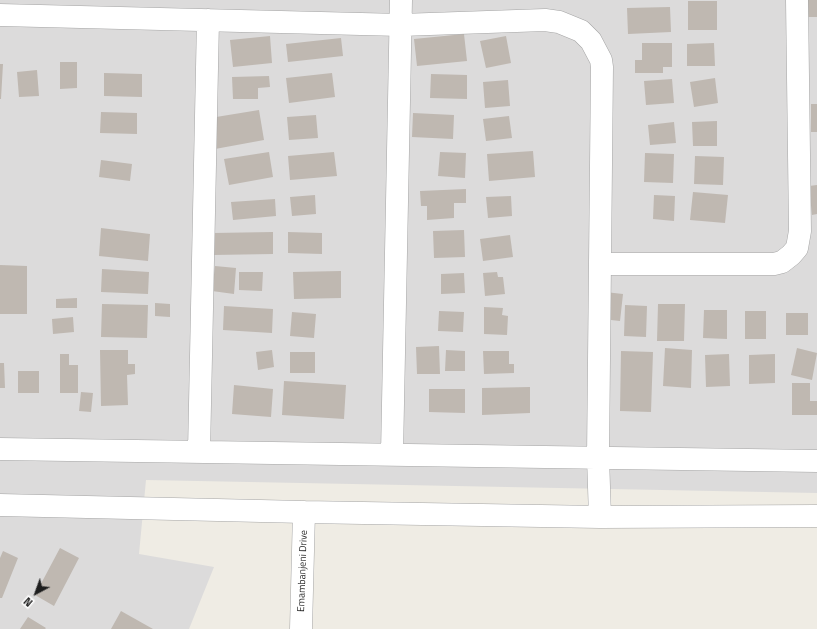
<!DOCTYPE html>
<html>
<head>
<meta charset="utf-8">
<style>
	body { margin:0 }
	#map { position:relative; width:817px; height:629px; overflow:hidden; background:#efece4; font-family:"Titillium Web",sans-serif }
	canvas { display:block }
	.north { position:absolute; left:16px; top:573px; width:40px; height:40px; -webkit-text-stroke:3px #fff; paint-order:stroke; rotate:221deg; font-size:11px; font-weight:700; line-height:16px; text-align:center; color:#1e1e1e }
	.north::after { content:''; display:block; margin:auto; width:14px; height:18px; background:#1e1e1e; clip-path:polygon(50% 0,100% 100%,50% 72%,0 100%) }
</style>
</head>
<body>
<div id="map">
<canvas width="817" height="629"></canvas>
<div class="north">N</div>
</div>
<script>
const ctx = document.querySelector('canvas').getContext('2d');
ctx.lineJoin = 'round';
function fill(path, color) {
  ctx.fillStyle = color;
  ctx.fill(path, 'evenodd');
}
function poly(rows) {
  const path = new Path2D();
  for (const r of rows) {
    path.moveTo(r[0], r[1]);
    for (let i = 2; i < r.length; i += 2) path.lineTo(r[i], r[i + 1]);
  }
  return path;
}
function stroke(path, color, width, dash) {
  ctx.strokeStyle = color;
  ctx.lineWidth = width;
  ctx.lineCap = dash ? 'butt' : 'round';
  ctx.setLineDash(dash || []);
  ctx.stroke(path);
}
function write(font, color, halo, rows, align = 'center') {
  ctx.font = font + ' "Titillium Web",sans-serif';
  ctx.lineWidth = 3;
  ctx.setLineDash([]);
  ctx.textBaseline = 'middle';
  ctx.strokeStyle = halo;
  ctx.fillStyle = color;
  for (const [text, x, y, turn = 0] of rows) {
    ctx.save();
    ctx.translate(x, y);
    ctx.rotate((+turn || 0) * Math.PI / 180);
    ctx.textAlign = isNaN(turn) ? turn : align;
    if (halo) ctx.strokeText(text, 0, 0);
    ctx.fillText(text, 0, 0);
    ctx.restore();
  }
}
fill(poly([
	[0,0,817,0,817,493,146,480,139,554,214,567,189,629,0,629]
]), '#dcdbdb');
fill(poly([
	[801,0,817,0,817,17,801,17],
	[688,1,717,1,717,30,688,30],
	[670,7,671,32,628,34,627,8],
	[464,34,467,61,417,66,414,39],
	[270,36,272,63,233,67,230,40],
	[506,36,511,63,486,68,480,41],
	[341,38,343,56,288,62,286,44],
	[642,43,672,43,672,67,663,67,663,73,635,73,635,60,642,60],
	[714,43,715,66,687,66,687,44],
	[60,62,77,62,77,88,60,89],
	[0,64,3,64,1,99,0,99],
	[37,70,39,96,19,97,17,72],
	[104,73,142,74,142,97,104,96],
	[332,73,335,97,289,103,286,78],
	[431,74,467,75,467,99,430,98],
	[269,76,270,87,258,88,258,99,233,99,232,77],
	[715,78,718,103,694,107,690,82],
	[672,79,674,103,646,105,644,81],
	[508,80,510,106,485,108,483,82],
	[811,104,817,104,817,132,811,132],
	[259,110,264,140,215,149,210,118],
	[101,112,137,113,137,134,100,133],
	[413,113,454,115,453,139,412,137],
	[316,115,318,138,289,140,287,117],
	[509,116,512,138,486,141,483,119],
	[717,121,717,146,693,146,692,122],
	[674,122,676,143,650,145,648,125],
	[533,151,535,177,489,181,487,154],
	[269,152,273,177,229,185,224,159],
	[334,152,337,176,290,180,288,156],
	[440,152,466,153,465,178,438,176],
	[645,153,674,154,673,183,644,182],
	[695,156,724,157,723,185,694,184],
	[101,160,132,164,130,181,99,177],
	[817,185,817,214,812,215,809,186],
	[466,189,466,203,454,203,454,218,427,220,427,206,421,206,420,191],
	[693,192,728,195,725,223,690,220],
	[315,195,316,214,292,216,290,197],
	[654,195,675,196,674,221,653,219],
	[511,196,512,216,488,218,486,197],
	[275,199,276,216,233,220,231,202],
	[101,228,150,234,148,261,99,256],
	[464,230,465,257,434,258,433,231],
	[273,232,273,254,213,255,213,233],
	[288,232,322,233,322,254,288,253],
	[510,235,513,257,483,261,480,239],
	[0,265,27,266,27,314,0,314],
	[215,266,236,268,234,294,212,291],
	[102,269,149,272,148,294,101,292],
	[341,271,341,298,294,299,293,272],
	[239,272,263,272,262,291,239,290],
	[497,272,498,277,503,277,505,294,485,296,483,273],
	[464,273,465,293,441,294,441,274],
	[605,292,623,294,620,321,602,319],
	[77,298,77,308,56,308,56,299],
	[155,303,170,304,170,317,155,316],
	[102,304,148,305,147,338,101,337],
	[658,304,685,304,684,341,657,341],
	[625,305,647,306,646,337,624,336],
	[224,306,273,309,272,333,223,330],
	[484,307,503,308,502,315,508,316,507,335,484,334],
	[704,310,727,310,727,339,703,338],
	[439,311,464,312,463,332,438,331],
	[745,311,766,311,766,339,745,339],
	[292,312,316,314,314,338,290,336],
	[786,313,808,313,808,335,786,335],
	[73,317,74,332,53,334,52,319],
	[439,346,440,374,417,374,416,347],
	[665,348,692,350,691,388,663,386],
	[797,348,817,353,812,380,791,375],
	[100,350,128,350,128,364,135,364,135,374,127,375,128,405,101,406],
	[272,350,274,367,258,370,256,352],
	[446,350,465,351,465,371,445,371],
	[483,351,509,351,509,364,514,364,514,373,484,374],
	[621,351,653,352,651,412,620,411],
	[290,352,315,352,315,373,290,373],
	[60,354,69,354,69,365,78,365,78,393,60,393],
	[729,354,730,386,706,387,705,355],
	[775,354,775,383,749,384,749,355],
	[0,363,4,363,5,388,0,388],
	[18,371,39,371,39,393,18,393],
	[284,381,346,385,344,419,282,415],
	[792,383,810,383,810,401,817,401,817,415,792,415],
	[234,385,273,389,271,417,232,414],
	[530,387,530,413,482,415,482,388],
	[429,389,465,389,465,413,429,412],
	[81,392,93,393,91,412,79,411],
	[60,548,79,558,54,606,35,595],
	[3,551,18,558,2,598,0,598,0,558],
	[121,611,153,629,111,629],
	[28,617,46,628,45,629,20,629]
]), '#bfb8b1');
const street = poly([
	[0,15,401,25,545,20,559,22,581,31,591,41,601,60,602,67,598,457,600,517],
	[600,264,774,264,782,262,791,255,797,248,800,231,797,0],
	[0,449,817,461],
	[199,452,208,20],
	[392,454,401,0],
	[0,505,304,512,600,517,817,516],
	[301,629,304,512]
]);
stroke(street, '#a5a5a5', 23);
stroke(street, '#fff', 22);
write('10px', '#1e1e1e', '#fff', [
	["Emambanjeni Drive",303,571,-88]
]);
</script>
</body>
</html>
